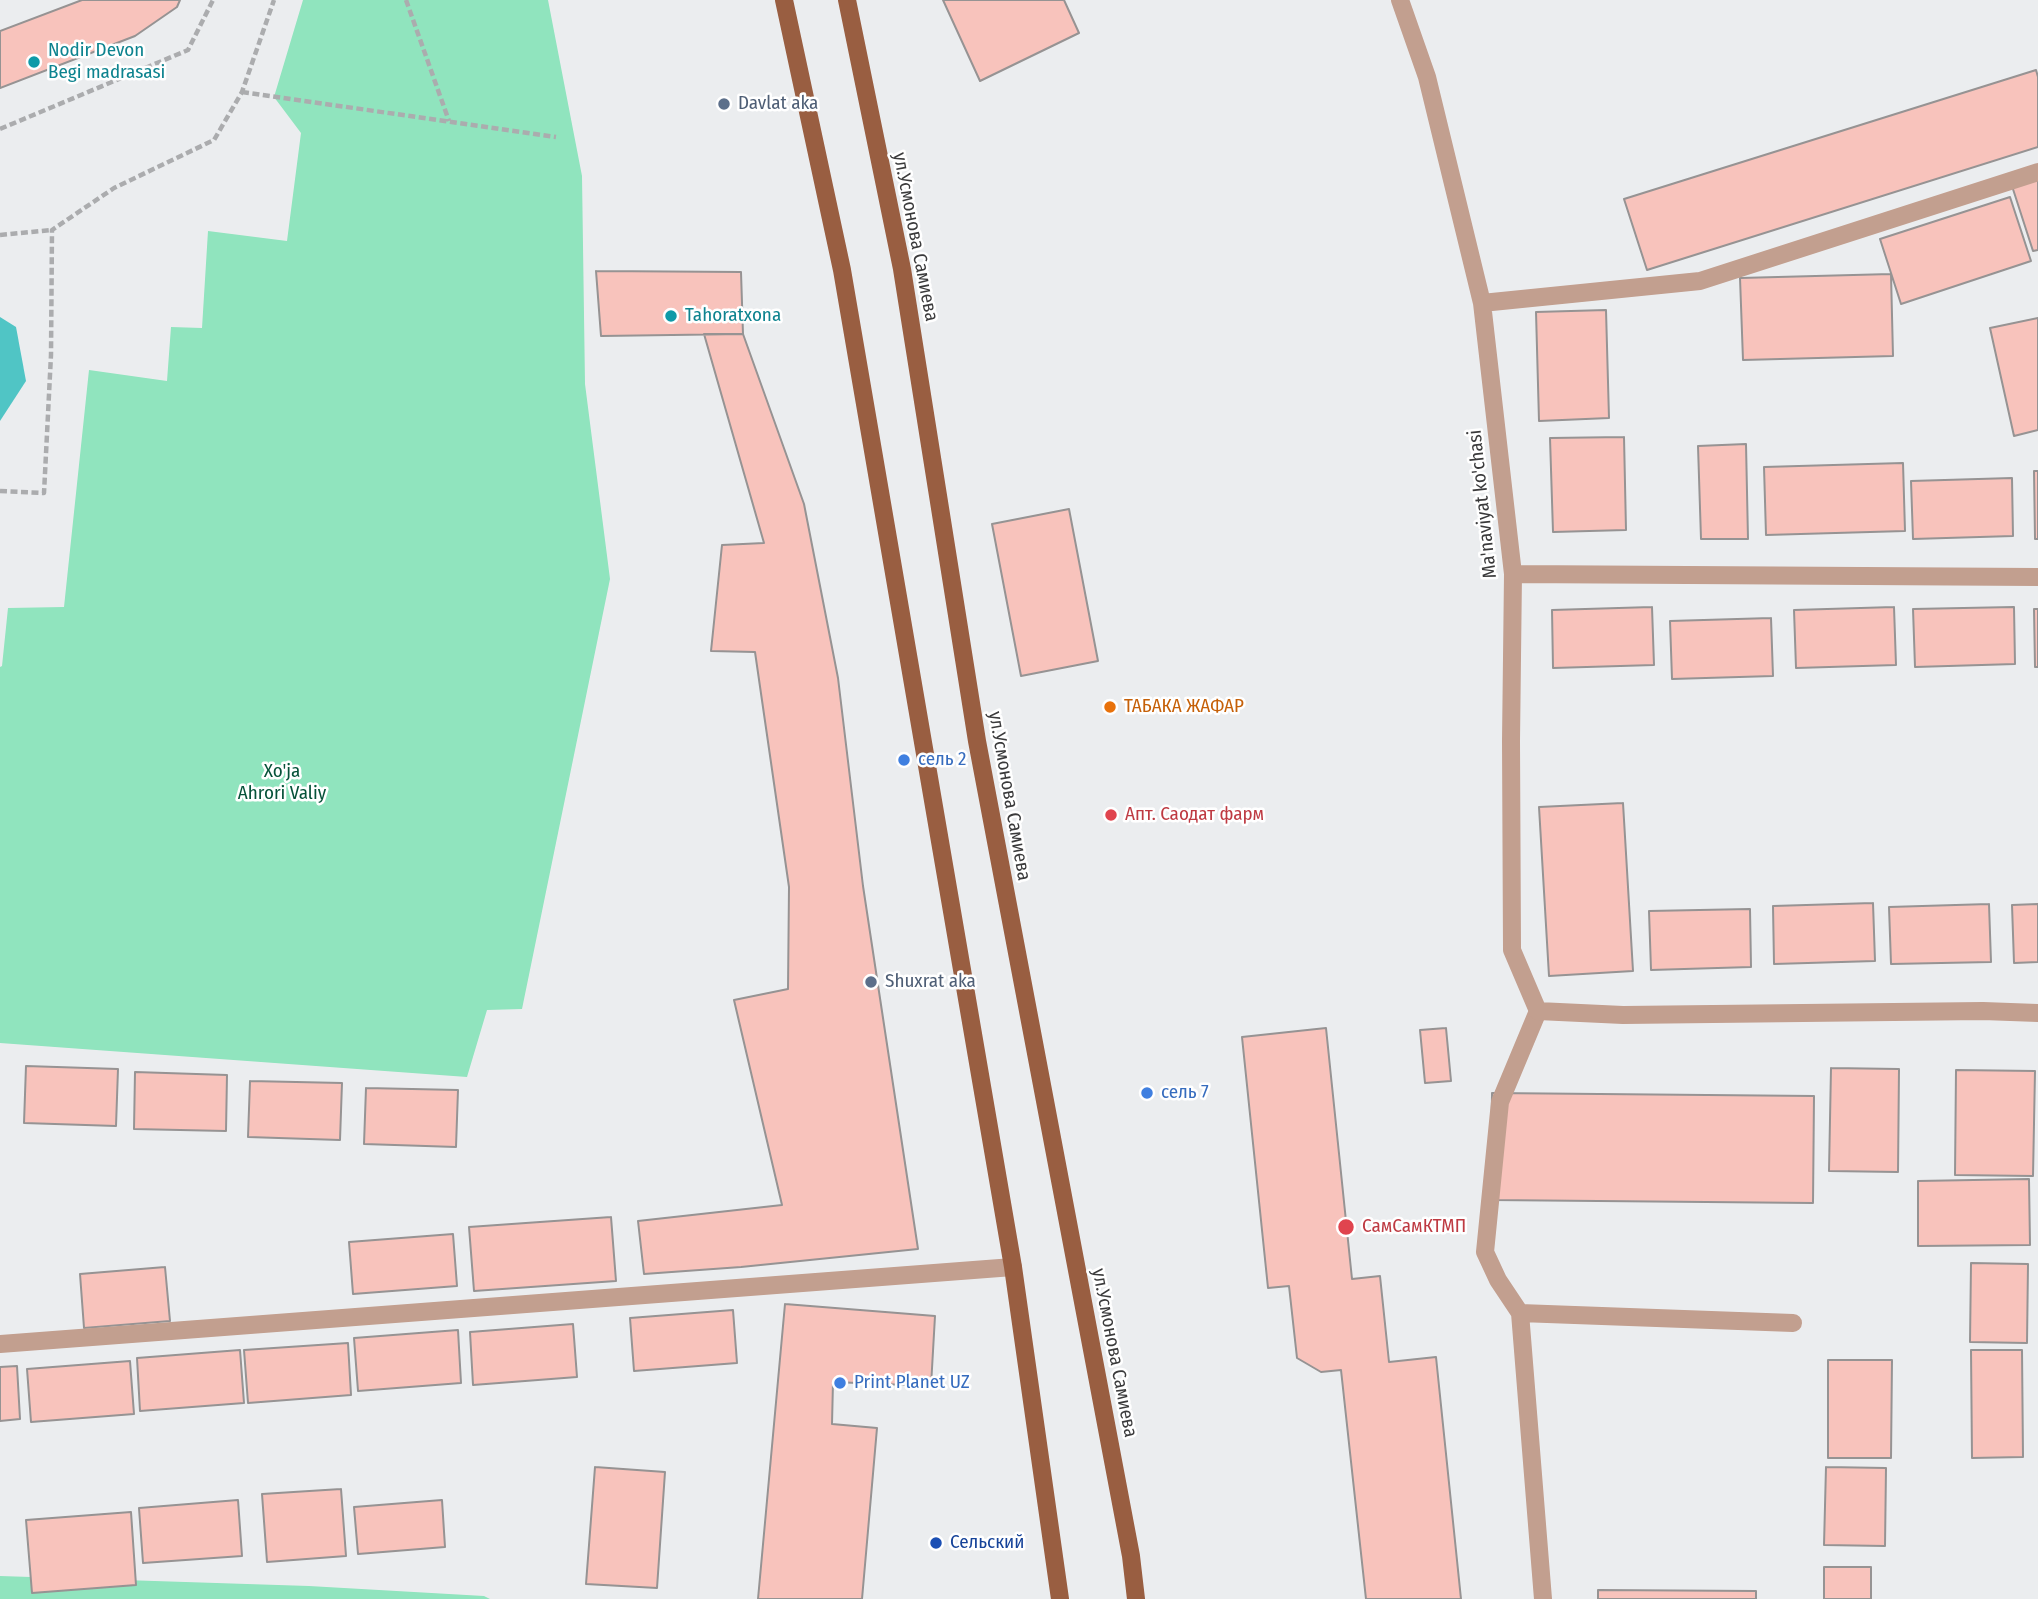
<!DOCTYPE html>
<html>
<head>
<meta charset="utf-8">
<style>
	body { margin:0 }
	canvas { display:block; background:#ebedef }
</style>
</head>
<body>
<canvas width="2038" height="1599"></canvas>
<script>
const ctx = document.querySelector('canvas').getContext('2d');
ctx.lineJoin = 'round';
function fill(path, color) {
  ctx.fillStyle = color;
  ctx.fill(path, 'evenodd');
}
function poly(rows) {
  const path = new Path2D();
  for (const r of rows) {
    path.moveTo(r[0], r[1]);
    for (let i = 2; i < r.length; i += 2) path.lineTo(r[i], r[i + 1]);
  }
  return path;
}
function stroke(path, color, width, dash) {
  ctx.strokeStyle = color;
  ctx.lineWidth = width;
  ctx.lineCap = dash ? 'butt' : 'round';
  ctx.setLineDash(dash || []);
  ctx.stroke(path);
}
function write(font, color, halo, rows, align = 'center') {
  ctx.font = font + ' "Fira Sans Condensed",sans-serif';
  ctx.lineWidth = 5;
  ctx.setLineDash([]);
  ctx.textBaseline = 'middle';
  ctx.strokeStyle = halo;
  ctx.fillStyle = color;
  for (const [text, x, y, turn = 0] of rows) {
    ctx.save();
    ctx.translate(x, y);
    ctx.rotate((+turn || 0) * Math.PI / 180);
    ctx.textAlign = isNaN(turn) ? turn : align;
    if (halo) ctx.strokeText(text, 0, 0);
    ctx.fillText(text, 0, 0);
    ctx.restore();
  }
}
fill(poly([
	[303,0,548,0,582,176,585,384,610,579,522,1009,487,1010,467,1077,0,1043,0,667,2,666,8,608,64,607,89,370,167,381,171,327,202,328,208,231,287,241,301,133,274,97],
	[0,1576,309,1586,484,1596,490,1599,0,1599]
]), '#90e4be');
fill(poly([
	[0,317,16,327,26,381,0,421]
]), '#50c5c5');
const building = poly([
	[82,0,180,0,177,7,135,36,0,88,0,31,82,0],
	[943,0,1064,0,1079,33,980,81,943,0],
	[2036,70,2038,77,2038,147,1647,270,1624,199,2036,70],
	[2038,178,2038,250,2033,251,2012,186,2038,178],
	[2010,197,2031,261,1901,304,1880,239,2010,197],
	[596,271,741,272,743,334,601,336,596,271],
	[1891,274,1893,356,1743,360,1740,278,1891,274],
	[1606,310,1609,418,1539,421,1536,312,1606,310],
	[2038,318,2038,430,2014,436,1990,328,2038,318],
	[704,334,743,334,804,504,838,678,863,886,918,1249,741,1267,644,1274,638,1221,782,1205,734,1000,788,989,789,887,755,652,711,651,722,545,764,543,704,334],
	[1624,437,1626,530,1553,532,1550,438,1624,437],
	[1746,444,1748,539,1701,539,1698,446,1746,444],
	[1903,463,1905,531,1766,535,1764,467,1903,463],
	[2034,471,2038,471,2038,539,2035,539,2034,471],
	[2012,478,2013,536,1913,539,1911,481,2012,478],
	[1069,509,1098,661,1021,676,992,524,1069,509],
	[1652,607,1654,665,1553,668,1552,610,1652,607],
	[1894,607,1896,665,1796,668,1794,610,1894,607],
	[2014,607,2015,664,1915,667,1913,609,2014,607],
	[2034,609,2038,609,2038,667,2035,667,2034,609],
	[1771,618,1773,676,1672,679,1670,621,1771,618],
	[1623,803,1633,971,1549,976,1539,807,1623,803],
	[1873,903,1875,961,1774,964,1773,906,1873,903],
	[1989,904,1991,962,1891,964,1889,907,1989,904],
	[2038,904,2038,962,2014,963,2012,905,2038,904],
	[1750,909,1751,967,1651,970,1649,911,1750,909],
	[1326,1028,1352,1279,1380,1276,1389,1362,1436,1357,1461,1599,1366,1599,1341,1370,1321,1372,1297,1358,1289,1286,1268,1288,1242,1037,1326,1028],
	[1446,1028,1451,1081,1425,1083,1420,1030,1446,1028],
	[26,1066,118,1069,116,1126,24,1123,26,1066],
	[1831,1068,1899,1069,1898,1172,1829,1171,1831,1068],
	[1956,1070,2035,1071,2033,1176,1955,1175,1956,1070],
	[135,1072,227,1075,226,1131,134,1129,135,1072],
	[250,1081,342,1083,340,1140,248,1137,250,1081],
	[366,1088,458,1090,456,1147,364,1144,366,1088],
	[1492,1093,1814,1096,1813,1203,1491,1200,1492,1093],
	[2029,1179,2030,1245,1918,1246,1918,1181,2029,1179],
	[611,1217,616,1281,474,1291,469,1227,611,1217],
	[453,1234,457,1286,353,1294,349,1242,453,1234],
	[1971,1263,2028,1264,2027,1343,1970,1342,1971,1263],
	[165,1267,170,1321,84,1328,80,1274,165,1267],
	[785,1304,935,1316,931,1386,833,1382,832,1424,877,1428,862,1599,758,1599,785,1304],
	[733,1310,737,1363,634,1371,630,1318,733,1310],
	[573,1324,577,1377,473,1385,470,1332,573,1324],
	[458,1330,461,1383,358,1391,354,1338,458,1330],
	[348,1343,351,1395,248,1403,244,1350,348,1343],
	[240,1350,244,1403,140,1411,137,1358,240,1350],
	[1971,1350,2022,1350,2023,1457,1972,1458,1971,1350],
	[1828,1360,1892,1360,1891,1458,1828,1458,1828,1360],
	[130,1361,134,1414,31,1422,27,1369,130,1361],
	[17,1366,20,1419,0,1421,0,1367,17,1366],
	[595,1467,665,1472,657,1588,586,1584,595,1467],
	[1826,1467,1886,1468,1885,1546,1824,1545,1826,1467],
	[341,1489,346,1556,267,1562,262,1494,341,1489],
	[238,1500,242,1556,143,1563,139,1508,238,1500],
	[442,1500,445,1547,358,1554,354,1507,442,1500],
	[131,1512,136,1585,32,1593,26,1520,131,1512],
	[1824,1567,1871,1567,1871,1599,1824,1599,1824,1567],
	[1598,1590,1756,1591,1756,1599,1598,1599,1598,1590]
]);
fill(building, '#f8c3bc');
stroke(building, '#969393', 2);
stroke(poly([
	[406,0,449,121],
	[242,92,556,137],
	[0,129,188,50,213,0],
	[0,235,52,230],
	[0,491,44,493,51,355,52,230,114,188,214,140,242,92,274,0]
]), '#abacae', 4.5, [7, 3.5]);
stroke(poly([
	[1538,1011,1500,1102,1485,1252,1498,1280,1520,1313,1543,1599],
	[1520,1313,1793,1323]
]), '#c29f8f', 18);
stroke(poly([
	[1400,0,1427,77,1482,303,1513,574,1511,741,1512,950,1538,1011,1623,1015,1983,1011,2038,1013],
	[1482,303,1700,281,2038,172],
	[1513,574,2038,577],
	[0,1344,1013,1267]
]), '#c29f8f', 18);
stroke(poly([
	[784,0,842,270,925,754,1013,1267,1060,1599],
	[847,0,902,269,977,741,1131,1556,1136,1599]
]), '#995e41', 18);
for (const [x, y, r, color] of [
	[34,62,7,"#0f9aa8"],
	[724,104,7,"#5c6f8a"],
	[671,316,7,"#0f9aa8"],
	[1110,707,7,"#e8710a"],
	[904,760,7,"#3f7fe0"],
	[1111,815,7,"#e0444e"],
	[871,982,7,"#5c6f8a"],
	[1147,1093,7,"#3f7fe0"],
	[1346,1227,9,"#e0444e"],
	[840,1383,7,"#3f7fe0"],
	[936,1543,7,"#1a4fb4"]
]) {
  const dot = new Path2D();
  dot.arc(x, y, r, 0, 2 * Math.PI);
  ctx.fillStyle = color;
  ctx.fill(dot);
  stroke(dot, '#fff', 2.5);
}
write('19px', '#0d838f', '#fff', [
	["Nodir Devon",48,51],
	["Begi madrasasi",48,73],
	["Tahoratxona",685,316]
], 'left');
write('19px', '#4e5e75', '#fff', [
	["Davlat aka",738,104],
	["Shuxrat aka",885,982]
], 'left');
write('19px', '#3a3a3b', '#fff', [
	["ул.Усмонова Самиева",915,237,79],
	["Ma'naviyat ko'chasi",1483,504,-96],
	["ул.Усмонова Самиева",1009,796,80],
	["ул.Усмонова Самиева",1114,1353,79]
]);
write('19px', '#c56008', '#fff', [
	["ТАБАКА ЖАФАР",1124,707]
], 'left');
write('19px', '#366cbe', '#fff', [
	["сель 2",918,760],
	["сель 7",1161,1093],
	["Print Planet UZ",854,1383]
], 'left');
write('19px', '#065239', '#fff', [
	["Xo'ja",282,772],
	["Ahrori Valiy",282,794]
]);
write('19px', '#be3a42', '#fff', [
	["Апт. Саодат фарм",1125,815],
	["СамСамКТМП",1362,1227]
], 'left');
write('19px', '#164399', '#fff', [
	["Сельский",950,1543]
], 'left');
</script>
</body>
</html>
